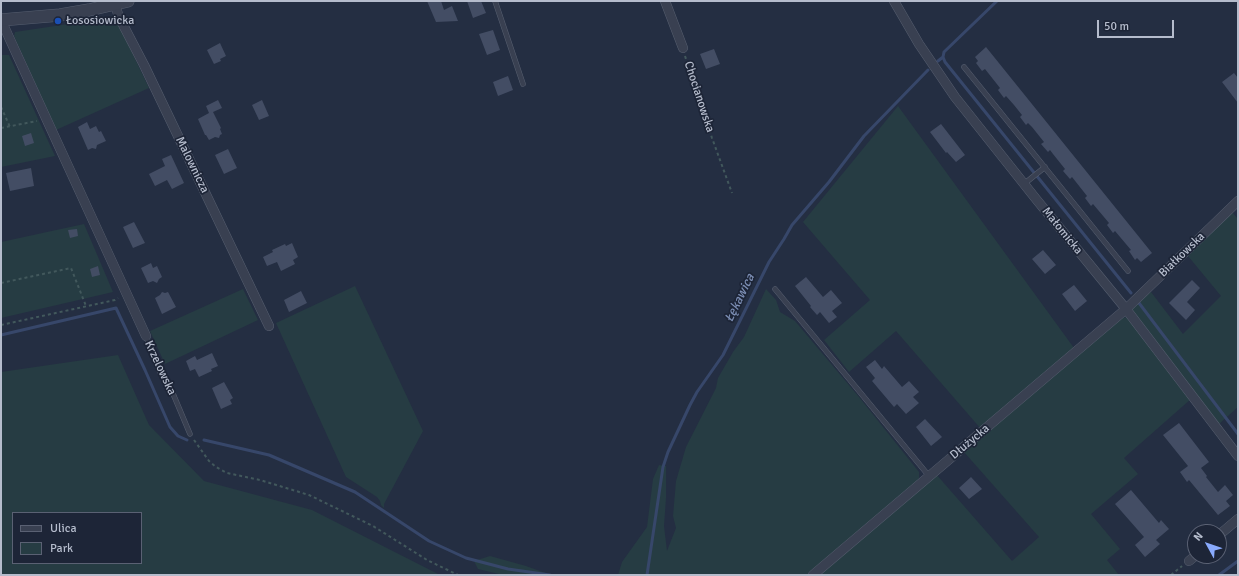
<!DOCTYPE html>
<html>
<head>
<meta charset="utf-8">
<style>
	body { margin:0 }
	#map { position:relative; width:1239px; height:576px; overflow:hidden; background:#242e42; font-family:Signika,sans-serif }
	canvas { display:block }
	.frame { position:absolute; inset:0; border:2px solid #b5bccc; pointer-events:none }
	.legend { position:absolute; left:12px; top:512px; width:130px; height:52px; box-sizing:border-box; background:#1d2537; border:1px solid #5a6173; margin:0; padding:5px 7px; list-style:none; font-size:12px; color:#b5bccc }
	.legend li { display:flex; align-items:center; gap:8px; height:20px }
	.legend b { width:20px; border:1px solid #5a6173 }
	.north { position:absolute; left:1187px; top:524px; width:40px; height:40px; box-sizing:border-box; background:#1d2537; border:1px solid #5a6173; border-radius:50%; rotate:310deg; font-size:11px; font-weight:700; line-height:16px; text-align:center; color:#b5bccc }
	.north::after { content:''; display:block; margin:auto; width:14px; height:18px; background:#89aafd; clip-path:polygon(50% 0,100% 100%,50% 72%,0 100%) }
	.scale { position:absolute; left:1097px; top:20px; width:77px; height:18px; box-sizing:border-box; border:2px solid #b5bccc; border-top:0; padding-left:5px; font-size:12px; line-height:14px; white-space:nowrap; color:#b5bccc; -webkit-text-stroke:3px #1d2537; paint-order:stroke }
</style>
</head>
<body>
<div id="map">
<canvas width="1239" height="576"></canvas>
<div class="frame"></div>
<ul class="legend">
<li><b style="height:5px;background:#394051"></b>Ulica</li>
<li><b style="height:11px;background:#263c43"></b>Park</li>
</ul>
<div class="north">N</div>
<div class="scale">50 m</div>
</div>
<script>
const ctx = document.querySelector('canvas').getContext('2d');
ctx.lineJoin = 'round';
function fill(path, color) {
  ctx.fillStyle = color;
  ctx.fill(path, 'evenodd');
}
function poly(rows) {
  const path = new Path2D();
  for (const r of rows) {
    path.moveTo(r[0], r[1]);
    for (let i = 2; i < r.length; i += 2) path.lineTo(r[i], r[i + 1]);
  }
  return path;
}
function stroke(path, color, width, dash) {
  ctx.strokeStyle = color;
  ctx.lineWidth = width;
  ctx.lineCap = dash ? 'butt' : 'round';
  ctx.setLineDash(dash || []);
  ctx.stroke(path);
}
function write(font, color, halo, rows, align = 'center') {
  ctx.font = font + ' Signika,sans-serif';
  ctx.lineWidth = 3.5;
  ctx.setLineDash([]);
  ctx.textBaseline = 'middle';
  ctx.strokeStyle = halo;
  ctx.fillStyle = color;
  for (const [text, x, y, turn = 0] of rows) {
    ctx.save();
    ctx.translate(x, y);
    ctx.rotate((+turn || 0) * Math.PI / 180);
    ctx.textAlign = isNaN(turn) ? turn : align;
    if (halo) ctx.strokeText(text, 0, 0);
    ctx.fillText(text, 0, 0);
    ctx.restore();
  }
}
fill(poly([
	[115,17,149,88,56,130,14,36,15,32],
	[1,55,9,55,55,156,1,167],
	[898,106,1074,348,981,429,896,331,849,372,824,340,870,300,803,222],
	[1232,212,1238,219,1238,407,1219,424,1131,308,1144,296,1151,292,1183,334,1221,296,1188,256],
	[84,224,113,292,1,318,1,242],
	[355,286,423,431,384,504,384,508,381,505,380,501,377,497,346,477,276,323],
	[243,289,258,320,165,364,150,331],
	[766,289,776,300,780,312,795,321,859,397,919,472,919,478,916,483,860,532,807,575,618,575,622,562,647,527,653,479,659,465,666,466,666,498,664,526,667,551,676,528,673,516,676,481,686,447,716,388,718,378,733,352,744,337],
	[1127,317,1191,399,1124,458,1138,474,1091,514,1120,549,1107,560,1119,575,817,575,936,474,1012,561,1039,537,964,452,1121,318],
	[118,355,149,425,204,481,312,510,440,575,1,575,1,372],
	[13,513,141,513,141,563,13,563],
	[490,556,526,566,551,575,503,575,478,569,474,561]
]), '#263c43');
stroke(poly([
	[943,57,945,62,1131,293],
	[938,61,943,57,944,52,997,1],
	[1139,303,1238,434],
	[1,335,116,308,145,370,170,427,178,436,187,440],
	[204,440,269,455,355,492,429,541,466,558,508,569,550,575],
	[647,575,663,467,668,452,690,405,697,392,723,355,769,262,784,239,792,225,829,182,864,136,928,70],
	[1219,575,1238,561]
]), '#37476a', 3);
fill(poly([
	[427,1,441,1,444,10,452,6,458,21,436,22],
	[467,1,481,1,486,13,473,18],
	[493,30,500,50,487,55,479,34],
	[220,43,226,56,220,59,221,61,214,64,207,50],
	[986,47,1152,253,1141,262,1137,258,1135,260,1129,251,1131,250,1115,231,1113,233,1107,225,1109,223,1093,204,1091,206,1085,198,1087,196,1072,177,1070,179,1063,171,1065,169,1053,154,1050,150,1048,152,1041,144,1044,142,1032,127,1028,123,1026,125,1020,117,1022,115,1014,105,1006,96,1004,98,998,90,1000,88,985,69,982,71,976,63,978,61,975,57],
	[714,49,720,64,706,69,700,54],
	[1234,73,1238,78,1238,103,1222,82],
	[508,76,513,90,498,96,493,82],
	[218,100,222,108,213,112,221,128,220,129,222,134,220,135,219,138,215,137,209,140,206,135,205,135,198,119,209,113,206,106],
	[262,100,269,116,259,120,252,105],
	[87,122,90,129,96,126,99,132,101,131,106,141,97,145,96,149,92,148,88,150,78,127],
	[941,124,965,155,956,162,947,152,946,153,930,132],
	[31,133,34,143,25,146,22,136],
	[228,149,237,168,224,174,215,155],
	[171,155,184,183,172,189,167,180,155,186,149,174,165,166,162,159],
	[31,168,34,186,10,191,6,173],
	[134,222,145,243,133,248,123,227],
	[77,229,78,236,70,238,68,230],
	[292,243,298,257,293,260,295,264,281,271,277,262,267,266,263,257,273,252,272,250,285,244,286,246],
	[1043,250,1056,265,1045,274,1032,259],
	[151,263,153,268,157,266,162,277,159,279,157,283,153,281,148,283,141,268],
	[98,266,100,275,92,277,90,269],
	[806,277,823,297,831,290,842,303,832,311,837,317,829,323,820,312,817,315,810,307,811,306,795,286],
	[1192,280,1200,288,1187,302,1195,310,1186,320,1169,303],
	[1074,285,1087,301,1075,311,1062,294],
	[301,291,307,303,289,312,284,300],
	[162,292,165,293,168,292,176,307,162,314,155,298,160,295],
	[212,353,218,366,211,369,212,371,199,377,195,369,190,371,186,361,195,356,197,360],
	[875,360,882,369,884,366,902,387,909,381,919,392,913,397,919,403,906,414,897,404,894,407,872,381,875,378,866,367],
	[224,382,233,398,230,400,232,404,221,409,212,388],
	[925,419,942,437,931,446,916,427],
	[1179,423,1209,462,1201,468,1207,476,1206,477,1218,492,1225,485,1233,495,1226,501,1230,506,1218,515,1189,480,1187,482,1180,472,1188,466,1163,435],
	[971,477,982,489,969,499,959,488],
	[1131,490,1159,523,1161,520,1169,529,1156,540,1160,544,1145,557,1135,545,1144,537,1115,504]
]), '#434d64');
const service = poly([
	[495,1,523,84],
	[964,67,1128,271],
	[1024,184,1045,167],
	[775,289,929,476],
	[146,336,160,372,174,396,190,434]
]);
const minor = poly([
	[665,1,683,48],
	[894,1,919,44,955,97,1036,199,1126,309,1238,456],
	[115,5,119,17,144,65,269,326],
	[1,20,146,336],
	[1219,535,1238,519],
	[1189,561,1195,556],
	[813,575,1126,309,1238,201]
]);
const tertiary = poly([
	[1,20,60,15,89,10,128,1]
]);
stroke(service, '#565e6f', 5.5);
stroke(minor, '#565e6f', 10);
stroke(tertiary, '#565e6f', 13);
stroke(poly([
	[685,56,712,138,732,193],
	[1,107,10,127],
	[1,128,37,121],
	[1,283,71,268,86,306],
	[1,325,115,300,118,298],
	[194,440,209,461,216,467,227,473,260,480,309,495,373,526,427,560,458,575],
	[1171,575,1182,566]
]), '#42585c', 2, [3, 3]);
stroke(service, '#394051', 4.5);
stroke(minor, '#394051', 9);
stroke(tertiary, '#394051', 12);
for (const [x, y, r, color] of [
	[58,21,4,"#1a4fb4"]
]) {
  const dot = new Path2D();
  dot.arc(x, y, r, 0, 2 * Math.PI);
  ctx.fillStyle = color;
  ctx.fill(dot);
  stroke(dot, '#1d2537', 1.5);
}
write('12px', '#b5bccc', '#1d2537', [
	["Łososiowicka",66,21]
], 'left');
write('12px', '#b5bccc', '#1d2537', [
	["Chocianowska",699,97,72],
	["Malownicza",192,165,64],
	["Małomicka",1062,231,51],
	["Białkowska",1182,255,-44],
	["Krzelowska",160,368,65],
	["Dłużycka",970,442,-40]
]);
write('italic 13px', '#7c8eb4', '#1d2537', [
	["Łękawica",740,298,-64]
]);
</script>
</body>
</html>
